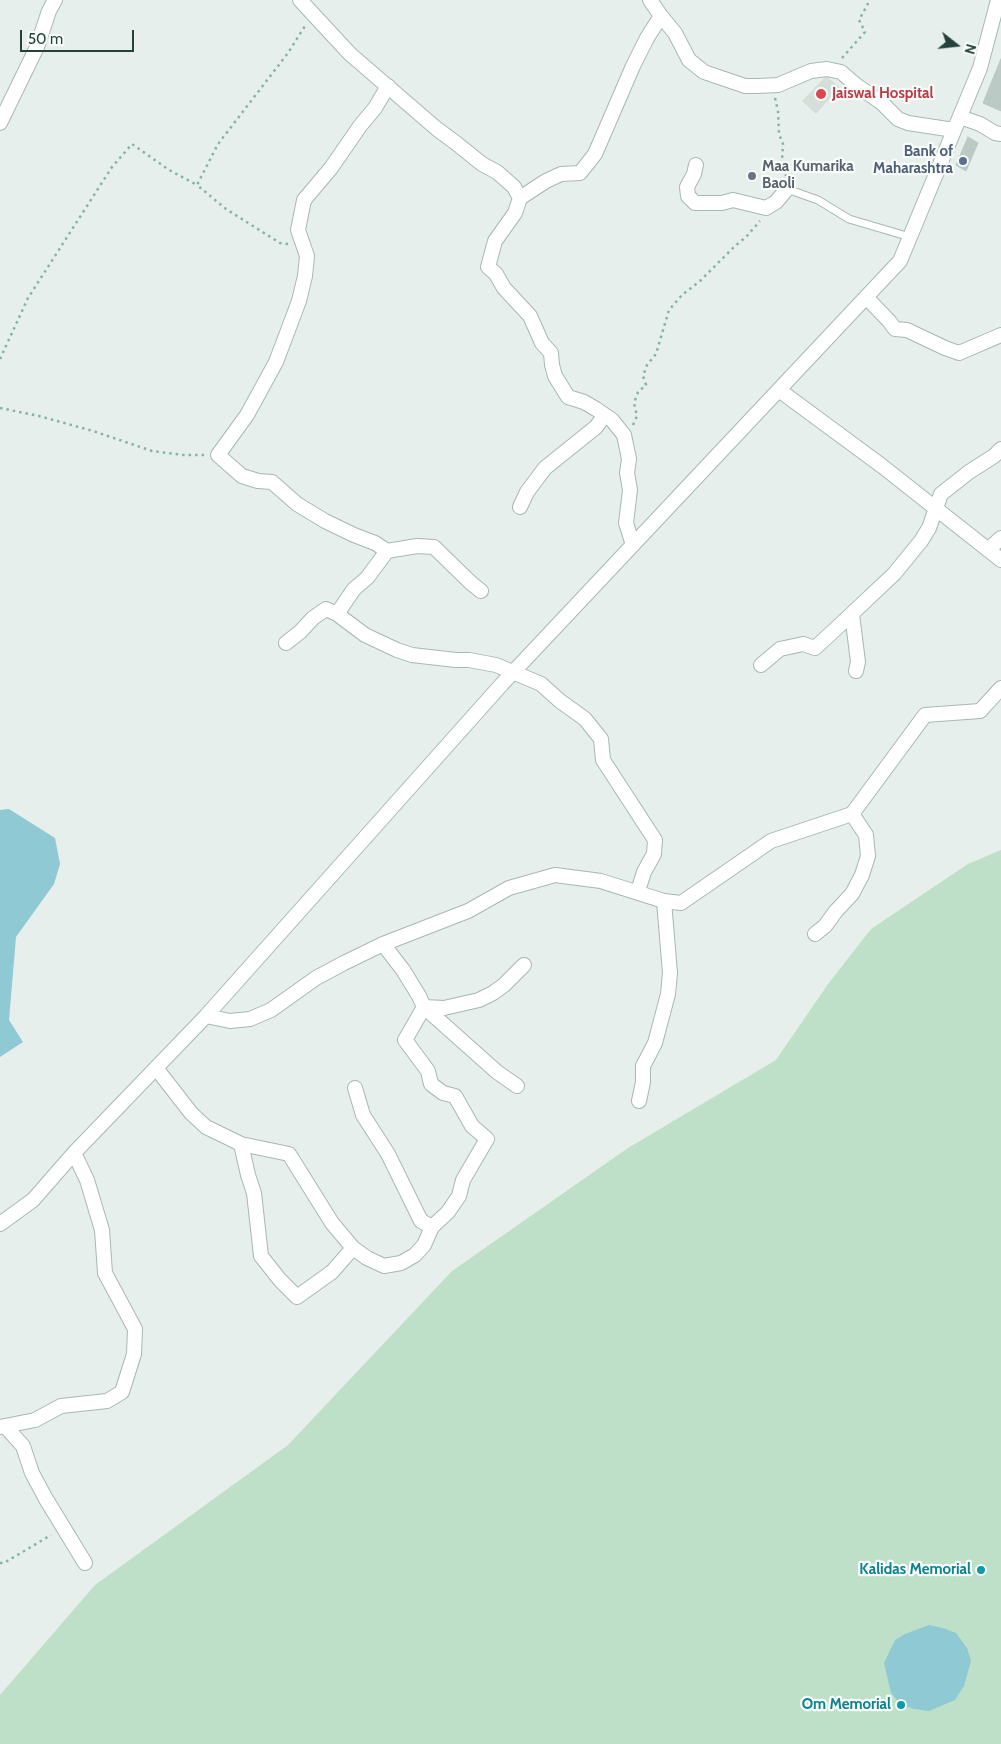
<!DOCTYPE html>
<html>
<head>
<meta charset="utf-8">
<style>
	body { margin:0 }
	#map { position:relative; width:1001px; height:1744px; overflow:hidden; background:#e6efeb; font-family:Cabin,sans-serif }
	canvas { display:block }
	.north { position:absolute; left:931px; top:20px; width:50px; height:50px; -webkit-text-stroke:4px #f7fbf9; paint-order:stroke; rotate:106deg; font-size:14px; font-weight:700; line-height:20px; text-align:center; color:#24423a }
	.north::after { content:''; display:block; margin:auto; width:18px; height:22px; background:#24423a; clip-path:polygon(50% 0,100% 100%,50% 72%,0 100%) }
	.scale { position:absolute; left:20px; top:30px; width:114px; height:22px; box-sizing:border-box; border:2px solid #24423a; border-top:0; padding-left:6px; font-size:15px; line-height:18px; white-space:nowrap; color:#24423a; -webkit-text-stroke:4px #f7fbf9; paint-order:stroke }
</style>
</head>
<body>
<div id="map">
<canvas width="1001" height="1744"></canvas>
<div class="north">N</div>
<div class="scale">50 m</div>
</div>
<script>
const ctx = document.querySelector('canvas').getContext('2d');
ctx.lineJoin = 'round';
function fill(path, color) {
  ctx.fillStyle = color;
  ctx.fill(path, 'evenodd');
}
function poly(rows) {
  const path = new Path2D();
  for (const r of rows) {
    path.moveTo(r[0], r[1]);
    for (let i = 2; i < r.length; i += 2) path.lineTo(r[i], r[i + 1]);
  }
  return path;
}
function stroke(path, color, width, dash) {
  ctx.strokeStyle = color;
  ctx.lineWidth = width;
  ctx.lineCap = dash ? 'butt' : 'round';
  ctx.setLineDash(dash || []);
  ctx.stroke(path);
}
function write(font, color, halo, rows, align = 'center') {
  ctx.font = font + ' Cabin,sans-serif';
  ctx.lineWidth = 4.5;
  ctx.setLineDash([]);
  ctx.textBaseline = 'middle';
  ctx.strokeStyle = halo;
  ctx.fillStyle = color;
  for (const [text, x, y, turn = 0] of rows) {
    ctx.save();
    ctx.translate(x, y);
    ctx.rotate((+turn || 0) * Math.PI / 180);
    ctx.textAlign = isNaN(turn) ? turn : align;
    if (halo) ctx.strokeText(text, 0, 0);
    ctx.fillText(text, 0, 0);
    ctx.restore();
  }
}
fill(poly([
	[826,76,840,87,816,114,802,101]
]), '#d4dfda');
fill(poly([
	[1001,850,1001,1744,0,1744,0,1695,95,1585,288,1445,452,1271,628,1148,776,1060,828,984,871,929,968,864]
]), '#bfe0c8');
fill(poly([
	[9,809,55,838,60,864,54,884,16,937,9,1020,23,1042,0,1057,0,810],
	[929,1625,943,1628,956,1633,967,1648,971,1661,964,1686,955,1700,929,1711,914,1709,900,1704,891,1693,884,1663,895,1640,905,1634]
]), '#8ec9d4');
const building = poly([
	[1001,59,1001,111,983,103,1001,59],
	[968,137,978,143,966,171,956,165,968,137]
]);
fill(building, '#bbcac4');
stroke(building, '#b8c9c2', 1);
const service = poly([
	[787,189,818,200,849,219,910,237]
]);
const minor = poly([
	[300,0,350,54,437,129,456,143,482,164,497,172,514,187,520,198,515,213,495,241,488,267,496,274,504,288,530,316,542,343,551,353,552,365,555,376,568,397,584,402,596,409,612,420,624,435,629,459,627,473,630,490,626,523,633,545],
	[661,16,675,33,689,60,704,72,745,86,758,86,778,85,811,71,827,69,841,72,856,85,882,103,898,119,908,123,954,130],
	[960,117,980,124,995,133,1001,134],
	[0,123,37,47,49,11,55,0],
	[696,165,694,174,687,187,688,196,695,203,722,203,733,200,766,208,776,202,787,189],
	[520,198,546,181,561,174,580,173,595,154,633,66,647,38,661,16,650,0],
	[866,297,889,321,895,329,907,330,945,348,959,353,1001,335],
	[779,390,882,466,1001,560],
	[520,507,527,492,545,468,596,427,604,416],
	[988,550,1001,538],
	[387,551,375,543,354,535,325,521,297,504,272,482,258,481,242,476,218,455,247,415,276,362,299,301,305,276,307,256,298,230,304,200,331,168,360,126,375,108,388,86],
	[337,614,354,589,367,578,387,551,417,546,434,547,471,583,481,591],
	[852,614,858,662,856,671],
	[286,643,300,632,313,618,326,609,337,614,365,635,397,650,412,655,456,660,469,660,496,665,541,684,560,701,585,719,601,739,603,760,655,840,654,854,644,872,638,891],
	[761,665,780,649,803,644,815,648,842,623,894,574,921,541,929,528,941,494,969,472,994,456,1001,449],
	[815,934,825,926,836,911,852,894,862,875,868,856,866,835,852,814],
	[383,944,403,970,419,996,424,1007,497,1072,517,1086],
	[206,1016,230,1021,250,1019,271,1010,316,978,344,963,383,944,468,911,509,888,555,875,601,881,664,901,681,903,771,841,852,814,925,715,980,711,1001,688],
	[156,1068,191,1113,206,1127,241,1144,289,1154,332,1223,353,1248,367,1258,384,1266,401,1263,415,1255,424,1245,432,1227],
	[355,1088,363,1115,388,1154,421,1221,432,1227,448,1212,459,1196,463,1180,487,1139,472,1126,455,1096,443,1093,431,1084,428,1071,405,1040,424,1007,444,1008,479,1000,493,993,504,985,524,965],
	[639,1101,643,1082,643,1066,655,1043,668,994,670,973,664,901],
	[241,1144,248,1175,254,1193,261,1256,280,1280,297,1297,332,1272,353,1248],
	[0,1224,33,1200,74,1153,206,1016,502,684,900,261,980,68,998,0],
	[5,1426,35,1420,61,1406,107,1401,122,1392,134,1354,135,1329,105,1273,102,1230,87,1180,74,1153],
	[0,1427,5,1426,23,1446,32,1473,46,1499,85,1563]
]);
stroke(service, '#a8b8b2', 9);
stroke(minor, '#a8b8b2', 16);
stroke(poly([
	[842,58,865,32,859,20,870,0],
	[775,98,778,111,779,134,783,144,782,160,786,176],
	[288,244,280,243,226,209,197,185,218,144,288,53,305,26],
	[0,359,28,298,112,167,132,144,169,170,197,185],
	[0,408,39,416,93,431,152,451,183,455,205,455],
	[633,425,637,416,634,403,638,392,646,385,643,376,647,365,656,354,669,310,682,295,700,281,735,246,746,237,760,221],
	[0,1563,4,1563,51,1535]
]), '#86b3a5', 2.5, [2.5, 4]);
stroke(service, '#fff', 7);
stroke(minor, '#fff', 14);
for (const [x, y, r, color] of [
	[821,94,6,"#e0444e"],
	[963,161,5,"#5c6f8a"],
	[752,176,5,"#6b7280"],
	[981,1570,5,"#0f9aa8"],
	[901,1705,5,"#0f9aa8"]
]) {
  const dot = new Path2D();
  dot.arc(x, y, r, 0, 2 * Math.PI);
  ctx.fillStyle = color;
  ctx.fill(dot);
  stroke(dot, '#f7fbf9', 2);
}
write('bold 15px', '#be3a42', '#f7fbf9', [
	["Jaiswal Hospital",832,94]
], 'left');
write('bold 15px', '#4e5e75', '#f7fbf9', [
	["Bank of",953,152],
	["Maharashtra",953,169]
], 'right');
write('bold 15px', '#5b616d', '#f7fbf9', [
	["Maa Kumarika",762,167],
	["Baoli",762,184]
], 'left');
write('bold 15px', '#0d838f', '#f7fbf9', [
	["Kalidas Memorial",971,1570],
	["Om Memorial",891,1705]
], 'right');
</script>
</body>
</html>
